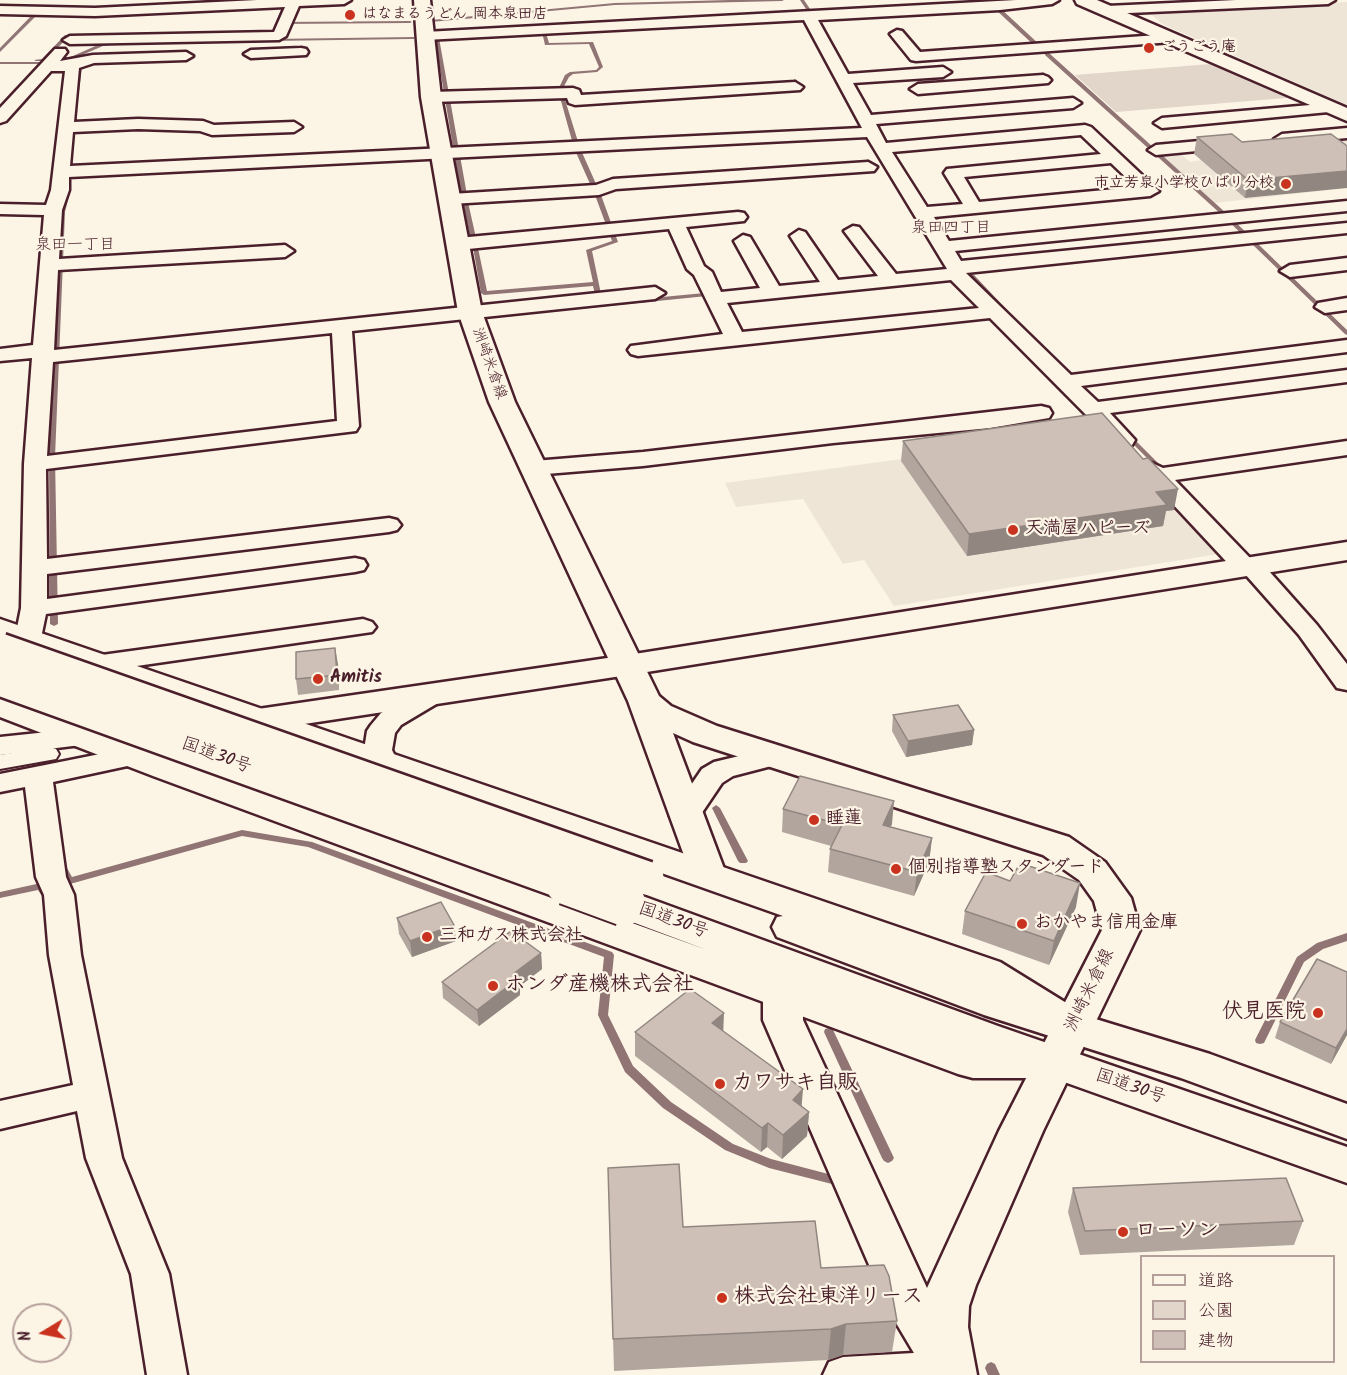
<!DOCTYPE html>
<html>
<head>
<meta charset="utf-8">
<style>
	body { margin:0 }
	#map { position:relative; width:1347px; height:1375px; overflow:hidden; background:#fcf5e5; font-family:Kalam,"Klee One",sans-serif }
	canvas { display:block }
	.legend { position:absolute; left:1140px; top:1255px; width:195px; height:108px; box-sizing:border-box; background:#fcf5e5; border:2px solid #b59f9b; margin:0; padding:8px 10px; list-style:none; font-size:18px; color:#4a1f2b }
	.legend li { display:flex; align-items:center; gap:12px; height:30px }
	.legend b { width:30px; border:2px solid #b59f9b }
	.north { position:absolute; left:12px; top:1303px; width:60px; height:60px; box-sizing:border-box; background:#fcf5e5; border:2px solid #b59f9b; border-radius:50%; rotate:260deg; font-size:16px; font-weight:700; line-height:24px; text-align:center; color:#4a1f2b }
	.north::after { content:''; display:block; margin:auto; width:21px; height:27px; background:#c8321e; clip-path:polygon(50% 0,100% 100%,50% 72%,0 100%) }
</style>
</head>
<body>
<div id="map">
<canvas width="1347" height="1375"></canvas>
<ul class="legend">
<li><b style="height:8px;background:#fcf5e5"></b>道路</li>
<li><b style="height:16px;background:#e2d5ca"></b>公園</li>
<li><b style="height:16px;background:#cfc0b7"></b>建物</li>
</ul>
<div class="north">N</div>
</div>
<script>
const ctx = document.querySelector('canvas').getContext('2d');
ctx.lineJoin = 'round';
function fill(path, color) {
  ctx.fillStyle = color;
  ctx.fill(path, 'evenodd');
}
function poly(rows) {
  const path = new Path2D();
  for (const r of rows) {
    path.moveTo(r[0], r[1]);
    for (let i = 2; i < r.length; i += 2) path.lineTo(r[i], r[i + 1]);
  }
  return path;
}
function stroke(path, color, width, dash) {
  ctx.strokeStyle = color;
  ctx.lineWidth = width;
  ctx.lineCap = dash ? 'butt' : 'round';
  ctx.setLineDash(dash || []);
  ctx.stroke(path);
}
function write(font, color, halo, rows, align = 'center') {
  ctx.font = font + ' Kalam,"Klee One",sans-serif';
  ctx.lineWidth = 4.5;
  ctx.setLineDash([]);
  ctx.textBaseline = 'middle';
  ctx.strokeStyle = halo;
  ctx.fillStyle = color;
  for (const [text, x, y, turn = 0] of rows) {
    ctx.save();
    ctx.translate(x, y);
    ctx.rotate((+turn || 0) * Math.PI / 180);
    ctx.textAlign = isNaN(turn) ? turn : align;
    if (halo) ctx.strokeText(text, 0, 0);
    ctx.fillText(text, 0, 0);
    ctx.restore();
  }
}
fill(poly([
	[1347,2,1347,105,1162,24,1152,15,1136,16,1129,13],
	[1347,135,1347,170,1226,149,1180,153,1190,162,1202,160,1245,198,1347,188,1214,203,1158,152],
	[1107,431,1225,553,894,606,864,560,843,564,803,499,736,507,725,483]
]), '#eee5d7');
fill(poly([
	[1222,63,1298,97,1116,112,1075,75]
]), '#e2d5ca');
fill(poly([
	[729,0,784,0,782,1,615,5,431,22,429,21,431,20,615,3,729,0],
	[800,0,804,0,814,15,810,15,800,0],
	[285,4,287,5,281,22,410,21,412,22,410,23,280,24,276,33,264,35,264,33,272,31,283,5,285,4],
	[995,7,999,7,1041,46,1041,48,1037,48,995,9,995,7],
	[34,13,38,14,0,52,0,48,34,13],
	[818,25,822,26,877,124,877,125,873,124,818,25],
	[542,32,546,33,549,43,593,42,603,67,597,72,573,74,569,77,562,90,580,148,601,195,618,242,592,251,601,294,598,296,595,294,593,286,484,295,481,293,473,247,478,248,487,291,593,282,586,250,612,241,595,195,574,148,558,90,565,75,570,72,596,70,599,67,589,44,545,45,542,32],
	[106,34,108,34,108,36,68,37,45,61,36,61,34,60,42,59,65,35,106,34],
	[414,37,414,39,412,39,269,41,267,40,269,39,414,37],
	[435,37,439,38,467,195,464,197,461,195,435,39,433,38,435,37],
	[127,41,129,41,129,43,103,46,61,64,57,63,100,44,127,41],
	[1045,53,1049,53,1226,213,1347,330,1347,335,1345,334,1222,215,1045,55,1045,53],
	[0,62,51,62,53,63,51,64,0,64,0,62],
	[71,63,75,63,82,67,76,115,74,116,72,115,78,68,71,65,71,63],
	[66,194,69,196,65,212,55,457,58,624,54,626,50,624,49,457,59,212,63,196,66,194],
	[463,201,468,202,476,238,475,239,470,238,463,201],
	[970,275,974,275,1009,312,1009,314,1005,314,970,277,970,275],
	[715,292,717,293,717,295,578,309,575,307,578,305,715,292],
	[29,356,32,358,31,359,0,363,0,359,29,356],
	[1128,434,1130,435,1167,472,1167,474,1163,474,1125,436,1128,434],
	[716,805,720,808,748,861,746,863,740,863,738,861,712,808,716,805],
	[242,830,312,842,612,952,614,955,608,1015,633,1066,671,1102,733,1144,771,1159,836,1176,838,1179,836,1182,832,1184,769,1168,725,1150,663,1108,625,1072,598,1015,604,957,308,847,242,836,70,884,67,883,55,863,57,861,63,861,72,877,242,830],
	[41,883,44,884,46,886,50,894,48,896,42,896,38,890,0,898,0,892,41,883],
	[1347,933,1347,941,1323,949,1304,962,1264,1043,1260,1044,1256,1043,1255,1040,1297,957,1317,943,1347,933],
	[829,1028,833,1029,834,1032,894,1158,892,1161,888,1163,884,1161,882,1158,824,1032,825,1029,829,1028],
	[991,1362,995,1364,1000,1375,988,1375,985,1368,987,1364,991,1362]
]), '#917474');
const pedestrian = poly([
	[49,747,56,749,59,754,56,759,0,769,0,755,49,747]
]);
const minor = poly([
	[257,0,351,0,344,4,299,6,286,36,279,40,70,44,63,40,70,36,274,32,285,7,95,16,0,14,0,6,95,8,257,0],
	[1016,0,1059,0,1052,4,1000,10,818,20,848,74,943,67,951,72,943,77,853,83,871,115,1073,98,1081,103,1073,108,876,124,886,143,1085,125,1091,127,1159,191,1150,196,934,217,949,241,1347,201,1347,211,955,251,961,261,1347,223,1347,233,966,273,1071,375,1347,340,1347,352,1081,386,1098,402,1347,370,1347,382,1110,413,1135,440,1132,445,1124,447,1116,445,990,318,638,356,631,354,628,350,631,346,723,334,694,275,687,269,669,229,458,250,449,244,458,238,738,212,744,213,747,217,744,221,686,227,704,266,712,272,721,292,760,288,734,241,743,235,750,237,779,286,820,282,790,236,799,230,805,232,838,280,878,276,844,231,853,226,859,227,896,274,947,269,867,137,69,177,69,190,62,210,59,259,285,245,294,251,285,257,58,270,54,350,655,287,665,293,655,299,352,331,359,426,356,431,46,469,47,559,389,518,397,520,401,525,397,530,389,532,47,574,47,599,355,558,364,560,367,565,364,570,355,572,46,614,41,638,37,644,28,646,19,644,15,638,21,608,24,464,32,358,0,361,0,349,33,345,44,215,0,214,0,204,46,205,51,190,65,71,51,71,6,121,0,123,0,108,55,49,65,49,67,52,60,61,93,55,186,52,193,56,186,60,94,63,79,68,74,122,138,119,203,121,214,125,294,122,302,127,294,132,212,135,200,131,138,129,73,132,70,166,862,128,804,20,425,40,418,36,425,32,1016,0],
	[1081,135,1101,154,947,169,944,173,963,204,927,207,892,152,1081,135],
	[1111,163,1136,187,979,202,964,177,1111,163],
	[951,280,979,308,742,332,727,303,951,280],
	[332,333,337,421,47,456,53,362,332,333],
	[1236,0,1335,0,1328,4,1107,14,1100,10,1107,6,1236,0],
	[897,30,902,31,920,52,1172,34,1179,38,1172,42,916,61,911,60,890,34,897,30],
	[301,48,306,49,308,52,306,55,251,58,244,54,251,50,301,48],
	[1043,75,1048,77,1051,80,1048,83,918,94,910,89,918,84,1043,75],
	[795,82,803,87,800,90,575,105,569,103,567,98,431,102,423,97,431,92,573,88,579,90,581,95,795,82],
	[1333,103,1339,105,1341,108,1339,111,1162,128,1154,123,1162,118,1333,103],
	[1347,128,1347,138,1282,144,1274,139,1282,134,1347,128],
	[1232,138,1240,143,1238,147,1156,155,1148,150,1156,145,1232,138],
	[868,162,877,167,874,171,616,189,599,195,451,204,442,199,451,194,596,185,613,179,868,162],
	[1347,258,1347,270,1290,277,1280,271,1290,265,1347,258],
	[1347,298,1347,310,1325,313,1315,307,1318,303,1347,298],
	[1041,406,1049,408,1052,413,1049,418,990,428,833,443,643,466,534,475,526,473,523,468,526,463,534,461,643,452,1041,406],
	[1347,441,1347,455,1175,480,1251,559,1260,561,1317,625,1347,664,1347,690,1337,688,1299,635,1245,574,1236,572,1141,470,1144,465,1152,463,1163,468,1347,441],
	[363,619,372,622,376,627,372,632,102,671,93,669,89,663,93,657,102,655,363,619],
	[433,686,443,688,447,694,443,700,401,725,395,733,392,750,398,762,394,769,384,771,374,769,364,750,367,731,371,725,381,713,423,688,433,686],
	[95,727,105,730,109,736,105,742,0,755,0,737,95,727],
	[150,744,160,747,164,753,160,759,53,782,66,877,74,895,81,955,122,1158,169,1274,187,1375,147,1375,131,1274,86,1158,77,1111,0,1129,0,1101,73,1085,49,955,44,895,36,877,25,787,0,792,0,774,150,744],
	[773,748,783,751,787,757,783,763,733,776,722,783,695,823,685,826,675,823,670,816,702,769,714,762,773,748],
	[949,1351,963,1356,969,1369,966,1375,823,1375,829,1362,843,1357,949,1351]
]);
const tertiary = poly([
	[1075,0,1097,0,1347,108,1347,121,1077,4,1075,0],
	[1347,542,1347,560,628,675,258,731,246,728,241,720,246,712,258,709,628,655,1347,542]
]);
const secondary = poly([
	[414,0,430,0,441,97,482,312,515,402,659,696,671,706,717,726,1069,837,1105,862,1131,898,1140,930,1043,1131,976,1285,969,1306,968,1327,977,1375,927,1375,889,1311,763,1020,763,994,769,983,783,979,797,983,803,994,803,1020,927,1288,999,1131,1102,930,1094,901,1079,880,1043,855,693,742,673,733,726,874,720,883,707,887,694,883,628,701,489,402,458,312,421,97,414,0]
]);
const trunk = poly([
	[0,619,1000,962,1089,1017,1210,1054,1347,1104,1347,1139,1181,1078,984,1015,777,937,772,927,777,917,783,916,0,639,0,619],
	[0,695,707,950,611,914,605,904,611,894,624,890,637,894,998,1026,1347,1147,1347,1183,1053,1078,973,1078,958,1074,153,776,0,717,0,695]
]);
stroke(pedestrian, '#4a1f2b', 4);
stroke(minor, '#4a1f2b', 5);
stroke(tertiary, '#4a1f2b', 5);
stroke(secondary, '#4a1f2b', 5);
stroke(trunk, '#4a1f2b', 5);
fill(pedestrian, '#fcf5e5');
fill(minor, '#fcf5e5');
fill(tertiary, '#fcf5e5');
fill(secondary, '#fcf5e5');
fill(trunk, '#fcf5e5');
const trunkBridgeFar1 = poly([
	[0,650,647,878],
	[0,679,571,885]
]);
const trunkBridge = poly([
	[567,883,624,904]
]);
stroke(trunkBridgeFar1, '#4a1f2b', 38, []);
stroke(trunkBridge, '#4a1f2b', 47, []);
stroke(trunkBridgeFar1, '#fcf5e5', 33);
stroke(trunkBridge, '#fcf5e5', 43);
fill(poly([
	[1331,134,1245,198,1194,154,1197,137,1242,142],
	[903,441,1143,459,1174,510,1166,511,1163,526,967,556,901,461],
	[338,664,339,690,298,695,296,679],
	[893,715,974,730,972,745,906,757,892,731],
	[783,809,892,824,890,827,932,838,929,862,914,896,828,872,830,849,831,846,782,832],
	[1010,881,1076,907,1049,965,962,934,965,911],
	[397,918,454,925,456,941,412,957,399,934],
	[541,953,542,969,520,986,520,995,479,1026,443,998,442,982],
	[1347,972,1347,1035,1331,1064,1275,1038,1280,1022],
	[635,1032,723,1032,802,1106,809,1112,807,1136,782,1159,767,1147,761,1152,635,1056],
	[608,1168,683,1227,821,1268,897,1321,892,1352,843,1355,828,1360,614,1371],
	[1073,1188,1303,1221,1294,1245,1080,1255,1068,1212]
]), '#b2a59d');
fill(poly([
	[1347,171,1347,188,1245,198,1248,180],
	[1178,489,1174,510,1166,511,1163,526,967,556,969,534,1156,492],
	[335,648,338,664,339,690,337,675],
	[974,730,972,745,906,757,908,741],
	[894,801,892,824,880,849,883,825],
	[932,838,929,862,914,896,917,872],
	[1080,883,1076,907,1049,965,1054,941],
	[454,925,456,941,412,957,410,941],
	[541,953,542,969,520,986,520,995,479,1026,477,1010,513,974],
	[724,1013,723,1037,712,1023],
	[1347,1029,1347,1035,1331,1064,1336,1048],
	[803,1089,801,1114,793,1100],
	[809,1112,807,1136,782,1159,783,1135],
	[768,1123,767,1147,761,1152,762,1128],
	[846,1324,843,1355,828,1360,831,1329]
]), '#918680');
const building = poly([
	[1232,134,1242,142,1331,134,1347,146,1347,171,1248,180,1197,137,1232,134],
	[1102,413,1143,459,1148,458,1178,489,1156,492,1167,505,969,534,903,441,1102,413],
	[335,648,337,675,296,679,296,652,335,648],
	[958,705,974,730,908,741,893,715,958,705],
	[800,776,894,801,883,825,932,838,917,872,830,849,842,825,783,809,800,776],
	[1020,863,1080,883,1054,941,965,911,986,872,1010,881,1020,863],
	[441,902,454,925,410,941,397,918,441,902],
	[511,931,541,953,513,974,519,978,477,1010,442,982,511,931],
	[1317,959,1347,972,1347,1029,1336,1048,1280,1022,1317,959],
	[690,989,724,1013,712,1023,803,1089,793,1100,809,1112,783,1135,768,1123,762,1128,635,1032,690,989],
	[679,1164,683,1227,815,1221,821,1268,884,1265,889,1276,897,1321,846,1324,831,1329,613,1339,608,1168,679,1164],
	[1286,1178,1303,1221,1085,1231,1073,1188,1286,1178]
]);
fill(building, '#cfc0b7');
stroke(building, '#918680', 1.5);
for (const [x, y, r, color] of [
	[350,15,6,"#c8321e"],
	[1149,48,6,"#c8321e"],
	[1286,184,6,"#c8321e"],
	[1013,530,6,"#c8321e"],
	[318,679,6,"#c8321e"],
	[814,820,6,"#c8321e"],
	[896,869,6,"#c8321e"],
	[1022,924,6,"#c8321e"],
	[427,937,6,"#c8321e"],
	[493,986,6,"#c8321e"],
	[1318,1013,6,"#c8321e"],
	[720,1084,6,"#c8321e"],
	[1123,1232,6,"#c8321e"],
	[722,1298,6,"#c8321e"]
]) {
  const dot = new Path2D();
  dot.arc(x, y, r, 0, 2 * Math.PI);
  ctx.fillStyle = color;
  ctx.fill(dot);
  stroke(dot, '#fcf5e5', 2);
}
write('bold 15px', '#4a1f2b', '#fcf5e5', [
	["はなまるうどん 岡本泉田店",362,15],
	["ごうごう庵",1161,48],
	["市立芳泉小学校ひばり分校",1274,184,"right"]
], 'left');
write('15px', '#4a1f2b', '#fcf5e5', [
	["洲崎米倉線",488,364,70]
]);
write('16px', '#4a1f2b', '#fcf5e5', [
	["泉田四丁目",951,229],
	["泉田一丁目",75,246]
]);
write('bold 18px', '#4a1f2b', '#fcf5e5', [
	["天満屋ハピーズ",1025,530],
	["Amitis",330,679],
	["睡蓮",826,820],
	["個別指導塾スタンダード",908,869],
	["おかやま信用金庫",1034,924],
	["三和ガス株式会社",439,937]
], 'left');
write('18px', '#4a1f2b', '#fcf5e5', [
	["国道30号",216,757,20],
	["国道30号",673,922,20],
	["洲崎米倉線",1091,991,-64],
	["国道30号",1130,1088,19]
]);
write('bold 21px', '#4a1f2b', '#fcf5e5', [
	["ホンダ産機株式会社",505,986],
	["伏見医院",1306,1013,"right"],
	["カワサキ自販",732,1084],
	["ローソン",1135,1232],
	["株式会社東洋リース",734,1298]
], 'left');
</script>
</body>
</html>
